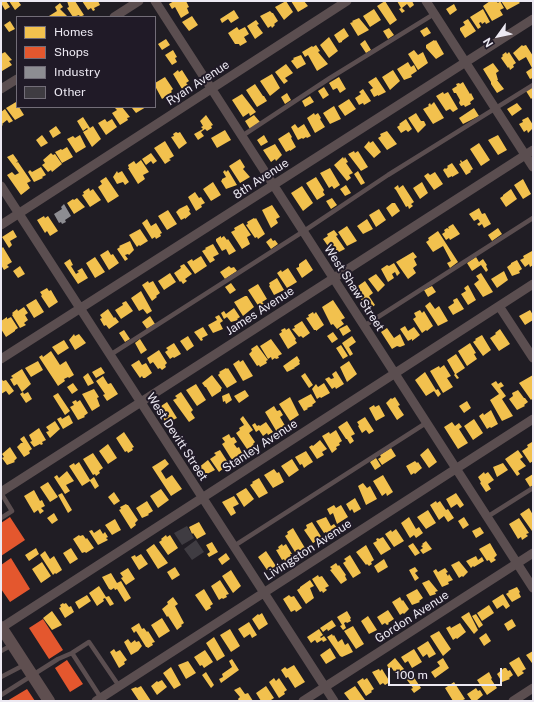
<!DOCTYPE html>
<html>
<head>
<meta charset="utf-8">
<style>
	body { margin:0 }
	#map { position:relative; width:534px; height:702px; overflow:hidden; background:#201d24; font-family:"Public Sans",sans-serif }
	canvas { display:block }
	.frame { position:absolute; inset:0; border:2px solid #ece9f2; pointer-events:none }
	.legend { position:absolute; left:16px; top:16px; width:140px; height:92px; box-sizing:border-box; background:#201a27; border:1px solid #726d78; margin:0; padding:5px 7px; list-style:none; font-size:12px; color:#ece9f2 }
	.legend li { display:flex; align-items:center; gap:8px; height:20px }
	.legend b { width:20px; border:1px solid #726d78 }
	.north { position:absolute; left:478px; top:16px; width:40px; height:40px; -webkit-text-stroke:3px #201a27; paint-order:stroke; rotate:237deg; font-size:11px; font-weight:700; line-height:16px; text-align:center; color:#ece9f2 }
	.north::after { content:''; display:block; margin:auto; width:14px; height:18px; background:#ece9f2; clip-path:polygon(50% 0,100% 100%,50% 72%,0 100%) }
	.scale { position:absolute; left:388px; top:668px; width:114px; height:18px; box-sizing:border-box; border:2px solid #ece9f2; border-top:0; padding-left:5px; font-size:12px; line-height:14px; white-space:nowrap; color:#ece9f2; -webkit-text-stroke:3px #201a27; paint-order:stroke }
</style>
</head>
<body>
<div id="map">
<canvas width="534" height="702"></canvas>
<div class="frame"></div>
<ul class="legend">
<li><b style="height:11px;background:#f2c14e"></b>Homes</li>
<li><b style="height:11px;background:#e4572e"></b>Shops</li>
<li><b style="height:11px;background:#8d8d92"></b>Industry</li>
<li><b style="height:11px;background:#3f3c42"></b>Other</li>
</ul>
<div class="north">N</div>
<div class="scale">100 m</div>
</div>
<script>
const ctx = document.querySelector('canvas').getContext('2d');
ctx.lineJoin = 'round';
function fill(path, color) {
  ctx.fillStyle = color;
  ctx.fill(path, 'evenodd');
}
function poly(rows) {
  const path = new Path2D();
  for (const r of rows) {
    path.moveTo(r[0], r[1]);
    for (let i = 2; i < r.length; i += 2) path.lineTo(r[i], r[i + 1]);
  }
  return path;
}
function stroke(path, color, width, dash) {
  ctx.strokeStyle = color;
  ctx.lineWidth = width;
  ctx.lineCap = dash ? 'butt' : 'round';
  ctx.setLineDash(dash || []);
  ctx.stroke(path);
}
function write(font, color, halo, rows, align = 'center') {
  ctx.font = font + ' "Public Sans",sans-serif';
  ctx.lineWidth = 4;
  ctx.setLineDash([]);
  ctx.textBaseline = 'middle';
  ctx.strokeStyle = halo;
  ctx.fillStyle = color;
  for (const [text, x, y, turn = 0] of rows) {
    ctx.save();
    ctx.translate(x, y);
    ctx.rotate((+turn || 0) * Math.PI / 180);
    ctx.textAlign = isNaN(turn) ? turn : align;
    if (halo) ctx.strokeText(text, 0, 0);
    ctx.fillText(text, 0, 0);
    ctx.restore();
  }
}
fill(poly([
	[1,1,6,1,10,7,5,10,1,3],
	[9,1,18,1,21,5,15,10],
	[67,1,75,1,84,15,80,17,79,15,73,17,67,8,69,7],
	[82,1,98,1,100,5,94,8,95,10,93,11,91,8,88,10],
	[174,1,186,1,189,7,187,8,189,13,181,18,175,7,172,9,169,4],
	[286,1,293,12,284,20,275,7],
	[291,1,304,1,308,6,298,12],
	[385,1,397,20,390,25,377,6],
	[397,1,412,1,414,5,410,8,407,4,402,8,405,11,402,13,399,9,401,8],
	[490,1,496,1,498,3,500,1,504,8,500,10,503,15,492,21,483,6],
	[501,1,518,1,520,3,507,10],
	[60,3,63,7,60,9,68,17,50,17,49,16,57,11,55,7],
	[454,4,457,10,450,15,446,9],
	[374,9,381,20,370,27,363,16],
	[483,9,490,22,486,24,485,22,482,24,481,22,479,23,481,27,478,29,470,17],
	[234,10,239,18,231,23,228,19,222,23,220,19],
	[270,11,272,13,273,13,278,21,274,24,275,25,272,28,271,26,268,28,260,16],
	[192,16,198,25,189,31,182,22],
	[359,18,369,30,358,36,350,23,353,22,352,21],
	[468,19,476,31,465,38,460,30,460,28,465,25,463,22],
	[256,20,259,24,257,25,263,33,255,39,247,26],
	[10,21,15,29,9,32,4,25],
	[237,27,239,30,245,27,249,34,244,37,247,42,240,46,239,44,235,44,228,33],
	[427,27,431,33,424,37,420,31],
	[344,28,349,36,342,41,342,42,339,43,334,35],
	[389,28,394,35,388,39,383,31],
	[329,37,338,51,329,58,320,45],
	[166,39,170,45,162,50,158,44],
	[365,40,371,50,366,53,360,44],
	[434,40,435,41,436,40,444,54,436,59,426,48,426,45],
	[316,45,320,51,318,52,328,64,317,71,308,55,305,57,302,52,312,46,313,47],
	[522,45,523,46,526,45,533,56,533,78,530,79,526,72,532,68,526,57,519,61,513,53],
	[173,50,177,57,175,58,177,62,172,65,165,55],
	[414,50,418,55,423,52,428,63,418,70,408,54],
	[5,52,12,60,9,61,12,65,2,71,1,69,1,54],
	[506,52,507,54,509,52,516,63,513,65,514,67,510,70,509,67,508,68,501,58,503,56,502,55],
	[301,55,306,64,297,69,291,61,294,59,293,58],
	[408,62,411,67,414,65,417,71,411,75,412,77,404,80,397,69],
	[493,63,499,71,496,73,498,80,497,80,504,89,497,93,491,84,491,82,483,69],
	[286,64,293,73,285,78,288,81,284,84,275,72],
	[178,70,179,72,182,70,189,81,186,83,188,85,182,89,173,74],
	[393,70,400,81,390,90,382,77],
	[272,74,280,88,270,96,260,81],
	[165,77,173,89,171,91,172,92,162,99,155,86,155,83],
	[339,77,346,89,340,93,337,88,333,90,329,83],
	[376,77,386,92,378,96,378,95,374,97,370,90,373,88,368,82],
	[463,82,470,94,471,93,474,99,470,102,471,104,465,107,464,105,461,106,459,103,460,100,456,93,454,93,452,89,457,86,456,84,459,83,460,84],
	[255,84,263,96,264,96,267,101,257,107,246,90],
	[533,86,533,97,531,99,526,91],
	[324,87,329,95,323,99,318,91],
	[363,89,371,101,364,105,363,103,359,105,355,98,361,94,359,92],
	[443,92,444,94,448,92,458,109,453,112,450,109,446,111,436,96],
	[287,93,291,100,285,104,281,97],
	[242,94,256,112,250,116,249,113,243,117,232,100],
	[310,96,314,102,305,107,302,101],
	[349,99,356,109,345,116,338,106],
	[16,102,17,107,19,107,24,115,15,120,6,108],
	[434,102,444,118,433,124,423,109,429,106,428,105,430,103,431,105],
	[517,103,522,109,512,116,507,109],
	[334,106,341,119,330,124,323,113],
	[116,107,122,107,130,117,127,118,128,120,120,125,112,113,117,110,115,108],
	[133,107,146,107,136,113,132,108],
	[474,108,479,116,463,124,459,118],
	[5,109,13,121,9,123,7,120,2,124,3,125,1,126,1,112],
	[314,113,315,115,318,113,321,118,320,119,325,127,315,133,307,118],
	[416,113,421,121,424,121,426,125,418,133,408,118],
	[206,115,213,125,211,126,212,128,207,131,205,129,201,132,204,136,198,140,194,134,203,129,201,127,203,126,200,121],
	[254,115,260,122,250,129,245,121],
	[83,117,90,128,93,126,101,139,92,147,83,132,88,129,87,128,83,131,77,121],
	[528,117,533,125,533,128,528,133,527,130,524,132,519,124,523,122,522,120],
	[105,119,107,122,112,119,117,127,106,135,98,123],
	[406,119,412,129,408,132,406,130,401,133,397,127,400,125,399,124],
	[295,124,298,128,304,124,311,136,307,138,306,137,303,139,302,138,298,140,291,127],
	[56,126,61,133,53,138,49,131],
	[225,130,231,140,217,148,211,138],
	[387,131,397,144,387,150,378,138,381,136,380,134],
	[176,132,178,133,180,132,187,143,179,149,171,137,174,136,173,134],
	[289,132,292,137,291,138,296,147,290,151,290,150,286,152,278,139],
	[42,135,48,143,41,147,36,140],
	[80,135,86,147,76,153,67,139,73,136,75,138],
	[264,135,268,142,261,146,257,140],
	[498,135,507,150,498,155,488,140],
	[165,141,174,156,169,159,171,160,165,164,154,148],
	[369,141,370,143,373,141,381,152,374,158,364,147],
	[479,143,490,160,481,166,470,149],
	[275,144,282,155,276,161,275,159,271,162,263,150],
	[67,147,73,157,62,163,55,152,61,149,62,150],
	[354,151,355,153,358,151,368,167,361,171,348,154],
	[51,153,53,155,55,154,62,164,52,172,51,170,48,172,42,165,45,163,43,160],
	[151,153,157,161,153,164,151,161,146,165,142,159],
	[13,154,18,161,16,163,18,162,31,181,27,183,30,188,21,195,7,175,12,172,15,175,19,173,7,157],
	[343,157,344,159,345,157,348,162,346,163,353,173,349,175,351,178,347,181,334,165],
	[240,159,245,167,243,169,250,177,240,183,229,166],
	[467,159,473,169,470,171,471,172,466,175,459,164,461,163,460,161,461,160,462,162],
	[141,160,149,172,143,175,145,179,138,184,128,168,129,168,128,165,134,161,136,164],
	[452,163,459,173,452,177,452,176,448,178,443,170,445,168,446,169,448,167,447,166],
	[41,167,46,175,42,177,43,178,34,182,28,172,30,170,32,172],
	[330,168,340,185,334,189,332,186,329,188,320,173],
	[225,170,226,172,228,170,237,185,226,189,221,181,222,180,222,179,226,177,223,172],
	[117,171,118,173,122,171,129,182,125,185,123,182,117,184,113,177],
	[358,171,365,183,361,185,354,174],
	[435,172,443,184,434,190,424,176,428,173,430,175],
	[106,177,119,196,108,203,98,187,102,184,100,181],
	[316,177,324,190,323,192,325,195,317,200,306,183],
	[523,179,531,194,523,199,514,185],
	[213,182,221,195,211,201,203,189],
	[422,182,428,193,420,199,413,188],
	[346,185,351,193,345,196,340,189],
	[398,185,399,188,403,185,414,202,411,204,413,206,409,209,408,206,406,207,396,190,394,188],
	[302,186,313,203,303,211,291,193],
	[89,188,90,191,93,189,101,200,90,207,82,195,84,194,83,192],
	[511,189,517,199,506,207,500,198,503,196,503,195],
	[195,192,199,198,201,197,205,203,201,205,202,207,196,211,188,197],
	[77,198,85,207,74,214,67,203,73,199,74,200],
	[332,198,337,205,331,209,326,201],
	[392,203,395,203,400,211,392,217,386,208],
	[187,205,190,210,189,211,191,214,185,219,185,218,181,220,176,212,179,209],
	[272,205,280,217,276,219,278,223,271,228,262,210],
	[479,208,482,214,485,213,491,224,484,228,482,224,479,226,477,224,480,222,478,219,474,221,469,214],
	[379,209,386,220,376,227,369,215],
	[168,210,177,224,167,230,158,216],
	[44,216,45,218,48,216,58,231,50,236,47,231,45,233,37,220],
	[254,218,255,219,256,218,265,234,258,239,257,237,255,238,246,225,248,224,247,222],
	[147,219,151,226,156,223,162,233,160,234,161,236,156,239,155,237,152,239,142,223],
	[367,219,373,229,363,234,357,226],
	[243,223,251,235,247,237,250,244,242,249,231,232,235,230,234,228],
	[453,224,460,234,450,240,449,238,446,240,442,234,445,232,444,230,447,228,449,229,448,227],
	[347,226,357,241,347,246,338,232],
	[498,228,502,234,492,241,488,235],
	[140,229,148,241,140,246,139,245,137,247,129,235],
	[13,230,17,237,10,241,12,245,9,248,2,237],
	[334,230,338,235,336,236,345,249,337,253,338,254,335,256,323,239,328,236,327,234],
	[438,231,458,262,450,268,447,263,451,261,443,246,433,252,426,242,429,240,428,238],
	[221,236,221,238,224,236,227,240,228,239,236,251,229,255,226,249,222,251,216,241,216,239],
	[271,238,273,241,275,240,278,244,271,249,266,242],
	[130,241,134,250,129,255,128,254,125,255,128,259,125,261,117,249,120,247,119,246],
	[213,244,219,254,213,257,215,260,210,263,202,251,206,249,205,248],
	[3,247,12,262,7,265,9,267,4,270,1,265,1,249],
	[108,250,111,255,113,254,119,263,109,270,100,255],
	[532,251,533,253,533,265,530,267,529,264,525,267,520,260,524,258,523,256],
	[413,252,417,257,414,259,417,265,413,268,416,273,408,279,396,262],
	[201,256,207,266,195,274,187,262,192,259,193,261],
	[95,257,105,272,95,278,86,263],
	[476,257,479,262,483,259,487,265,486,266,488,270,486,272,481,265,472,271,467,263],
	[70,259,73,265,71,266,76,274,79,272,77,271,82,268,88,278,78,284,64,263],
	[306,259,313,270,302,278,296,268,299,267,299,264],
	[517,260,522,269,519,271,520,273,512,276,507,267,511,264,511,263],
	[394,263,400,273,397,276,395,272,392,274,394,278,388,282,381,269,387,265,389,266],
	[184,264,192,274,185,279,187,281,183,284,181,281,180,282,174,273,181,268,180,266],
	[20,266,25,274,18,278,13,271],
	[229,266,231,268,234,267,237,271,225,279,220,272],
	[288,268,297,282,287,288,277,273,281,270,282,272],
	[504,271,508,280,497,288,491,279],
	[170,273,176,282,164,290,158,281],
	[481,273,493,292,483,297,474,284,479,280,476,276],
	[376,274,385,285,378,292,368,279],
	[277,278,284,290,274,295,269,286,270,285,269,283],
	[148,281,149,283,153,281,160,293,156,296,157,297,152,301,142,285],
	[365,281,373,293,369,296,375,305,368,310,355,290,359,287,358,286],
	[231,283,236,290,230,294,225,287],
	[258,284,267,299,262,302,264,304,259,307,248,290],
	[468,285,476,300,468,305,461,294,466,291,464,288],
	[432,286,436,292,428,297,424,290],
	[47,288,49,291,51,290,58,302,49,308,41,296,42,295,40,292],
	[141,291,152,311,147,314,143,309,139,311,131,298],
	[245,296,247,296,254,307,243,316,234,302],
	[457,298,464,309,453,315,448,307,454,303,453,300],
	[36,299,44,312,34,318,26,305],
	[333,300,345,318,341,320,344,324,337,329,333,324,331,325,322,307],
	[126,301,133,311,121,319,115,310,123,305,122,303],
	[430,302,435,309,439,306,448,321,438,326,425,306],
	[24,307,28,313,25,315,28,320,24,323,26,325,20,328,12,315,13,314,12,313,17,309,18,311],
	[234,308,240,317,237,319,238,320,231,322,227,317,224,319,221,313,224,311,226,314],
	[108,309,114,318,115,317,119,322,109,329,106,325,104,326,100,319,102,318,100,315],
	[420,310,422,313,424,311,433,326,427,331,426,330,422,333,413,319,416,317,414,313],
	[530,310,533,315,533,320,525,325,519,316],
	[313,312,314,314,316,312,324,325,316,331,316,330,314,330,306,318,309,317,308,315],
	[219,315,223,321,220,323,223,329,213,333,208,325,217,320,215,317],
	[150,316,155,324,147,329,142,322],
	[7,317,7,319,11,317,18,328,15,330,15,331,6,337,1,329,1,321],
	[302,321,310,333,303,338,301,336,299,337,292,329,295,328,294,326],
	[347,325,351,331,343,336,339,329],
	[405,326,408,331,414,327,420,335,412,341,412,339,408,341,400,329],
	[203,327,208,335,202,338,203,340,201,341,194,332],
	[285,328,286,330,289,328,296,339,295,340,297,343,288,349,279,334,282,332,281,330],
	[387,328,394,338,400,334,405,345,400,347,397,346,392,349,381,332],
	[500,329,510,344,499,351,490,338,496,334,495,333],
	[124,330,130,339,125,342,119,333],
	[333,332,338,339,332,343,327,336],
	[74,334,75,336,79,334,86,343,75,350,69,340],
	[482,335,491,350,483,356,473,342,476,340,475,339],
	[188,336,194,346,187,351,180,341],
	[352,336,356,342,349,347,353,354,350,356,342,343],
	[140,339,147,350,141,354,135,343],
	[271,339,282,354,278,356,279,358,276,359,275,358,272,360,271,357,268,359,260,346],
	[64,340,69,348,58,355,52,347],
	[174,343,181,354,174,358,173,357,170,359,165,352,168,350,166,348],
	[470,343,476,353,474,354,477,359,467,366,458,351],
	[257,345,268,360,266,361,267,363,260,367,259,365,257,366,249,354,252,351,251,349],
	[341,345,348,356,343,359,336,348],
	[159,350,167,363,165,365,166,367,162,370,160,368,158,369,153,362,150,364,147,358],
	[51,351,60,365,66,361,74,375,69,378,68,377,64,379,65,381,58,386,39,357,42,355,43,357],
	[456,354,465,368,456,374,459,378,457,379,454,375,455,374,447,360],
	[297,356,300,361,299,362,300,364,294,368,295,368,287,372,283,366],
	[139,360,142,365,146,363,152,373,145,378,143,378,142,376,140,378,131,365],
	[239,360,240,362,243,360,253,376,243,381,233,364],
	[38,361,43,370,31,377,25,368],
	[349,361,357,374,347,382,340,367],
	[444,365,451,376,447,378,453,387,443,393,430,371,439,366,440,368],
	[101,367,105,373,96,378,92,372],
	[226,368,227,369,228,368,237,382,227,388,218,375,220,373,219,372],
	[22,369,31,384,22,392,17,384,14,386,10,379,13,378,11,376],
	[336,371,344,384,336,389,335,387,332,389,325,379,329,377,331,379,334,378,332,374],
	[425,372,436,390,438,389,441,394,438,397,434,391,426,396,415,380],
	[88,373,94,383,88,386,83,377],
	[305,373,313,385,309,388,301,376],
	[212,375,222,388,221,389,221,391,212,397,206,387,205,387,202,383],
	[533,375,533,398,531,400,519,383],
	[103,376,108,384,111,383,118,394,107,401,103,395,105,394,96,381],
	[1,378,3,381,6,380,14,391,9,395,6,391,1,394],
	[496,381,498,384,501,382,504,386,500,388,506,396,502,399,513,416,502,421,490,400,499,394,491,384],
	[73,383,78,390,72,394,67,387],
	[324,383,330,393,321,398,320,397,317,399,312,389,316,384,318,387],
	[196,384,206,400,197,406,186,390],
	[94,389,99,397,97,398,100,406,92,411,82,394],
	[245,390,249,396,239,403,234,396],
	[518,390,524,398,525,398,528,402,524,405,525,406,517,410,509,399,513,396,512,393],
	[23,392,24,394,28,392,32,399,26,403,20,394],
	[181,392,193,410,191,412,195,418,189,422,173,400,177,398,175,396],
	[58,393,70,411,65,415,53,396],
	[229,393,232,400,226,404,225,401,223,402,222,396],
	[311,394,316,402,312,405,313,406,307,408,308,409,304,411,298,401],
	[290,397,299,415,290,421,279,404],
	[395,397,400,405,398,406,404,415,397,420,386,403,391,398,392,399],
	[76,400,77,402,80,400,88,413,84,416,85,417,78,420,70,407,74,405,72,402],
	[467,401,471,408,464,413,459,406],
	[167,402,177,418,173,420,174,423,172,424,174,427,172,428,170,425,168,426,158,411,162,408,161,406],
	[374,405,375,407,379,405,385,416,376,421,369,408],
	[274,406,277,411,280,410,283,415,280,417,287,429,278,434,265,412],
	[491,410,498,424,491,428,490,427,487,429,479,416,483,413,484,415],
	[69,415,73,423,63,429,57,419,61,417,62,419],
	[243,416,253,430,249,433,255,442,253,444,255,447,250,450,249,448,247,449,236,433,240,430,239,428,244,425,240,419],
	[365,417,374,431,369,434,366,430,362,433,358,426,359,425,357,422],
	[474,419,483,433,473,440,464,426],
	[55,421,60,429,50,438,46,432,49,431,46,427],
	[347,421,355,434,351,436,354,441,350,444,347,439,346,439,338,427],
	[266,422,273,432,268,435,267,433,263,436,259,430,256,432,252,425,255,423,257,426,259,425,260,426],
	[452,422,455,426,459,423,462,427,459,429,468,443,458,449,444,427],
	[39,428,46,440,42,442,43,444,41,445,40,444,34,447,30,442,32,441,29,435],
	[336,430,342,441,339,443,340,445,336,447,337,449,332,453,322,436,329,432,330,434],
	[124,432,134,447,132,448,133,450,128,453,127,451,125,452,116,438],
	[229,434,231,438,234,437,237,442,234,444,237,448,239,447,242,453,232,460,222,444,225,442,222,438],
	[24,436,32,449,29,451,30,453,29,454,24,457,17,447,21,443,23,443,20,439],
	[320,440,327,449,322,452,324,455,317,459,309,447,312,445,313,446],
	[532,442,533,445,533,461,530,463,522,451,528,447,527,445],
	[108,444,117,458,108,464,99,451],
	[10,447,17,458,14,461,15,462,7,465,2,458,4,457,2,454],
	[391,448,396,456,382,465,378,459,381,457,380,455],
	[428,448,437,462,429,468,420,455],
	[220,450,229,464,219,472,210,459,216,455,214,453],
	[518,450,523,457,520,459,526,466,518,471,520,474,517,476,505,459],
	[306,451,313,462,308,465,306,461,308,465,304,468,302,464,300,465,295,457],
	[93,453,103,468,99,471,100,473,96,476,95,474,93,475,83,459],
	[376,458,381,466,375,470,370,462],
	[165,459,169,464,161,471,166,479,172,475,182,489,171,496,152,467],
	[292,459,299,470,289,477,281,466],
	[208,460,215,470,203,476,198,468],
	[415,461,417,463,418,462,422,468,415,474,414,473,411,475,406,466],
	[79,462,90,480,94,477,99,486,95,489,90,481,82,486,69,466,74,463,75,465],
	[503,463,508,470,497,477,493,467],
	[274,469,277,473,279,472,284,482,273,488,264,475],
	[67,471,74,481,66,485,70,491,65,494,54,477,57,475,59,478],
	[484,472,485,474,488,472,494,480,488,484,491,489,486,492,480,483,481,482,478,477],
	[533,474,533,485,530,487,525,479],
	[383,475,393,492,387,496,386,493,382,496,373,481],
	[259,478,268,493,259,498,250,485,253,483,252,482],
	[48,482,58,497,50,502,40,487],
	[363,483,367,488,370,486,377,499,366,505,358,486],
	[246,488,254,499,244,507,236,494],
	[161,489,169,500,158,508,150,496],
	[34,490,40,501,42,500,45,506,41,508,44,511,40,514,38,510,34,513,24,496],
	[114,492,120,501,114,505,108,497],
	[62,493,72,510,68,513,58,495],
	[456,493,464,505,460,508,457,504,451,508,446,499],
	[234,496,239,504,233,507,236,513,231,516,222,502],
	[355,498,361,509,354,513,352,509,350,511,346,504],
	[147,501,153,511,148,514,149,515,142,518,136,508],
	[436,501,437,503,440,501,446,510,448,509,454,518,448,522,444,516,439,520,430,505],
	[126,504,127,505,128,505,138,520,135,523,136,525,131,529,119,510,121,509,120,507],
	[334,505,336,508,341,505,348,517,337,524,333,513,330,515,327,509],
	[529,508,533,515,533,530,532,531,520,514],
	[428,510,436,523,426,529,417,517],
	[54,513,58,520,52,524,47,518],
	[326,517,331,526,334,524,337,528,327,533,326,532,324,533,316,521],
	[409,517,416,529,419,527,423,533,416,538,414,535,410,538,401,523],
	[464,517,469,525,463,529,458,521],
	[519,518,529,533,526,534,528,536,522,540,521,537,518,539,509,524],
	[115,519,121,530,112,535,105,525],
	[199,522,206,534,197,539,193,533,192,534,189,527],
	[312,522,322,538,313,543,304,530,307,528,306,525],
	[480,527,484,533,476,538,472,531],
	[293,528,305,548,299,552,298,550,295,552,285,536,288,534,287,532],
	[100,529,103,534,105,532,108,537,106,538,108,540,98,545,89,531,92,530,94,533],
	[396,529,404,541,394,547,385,534,391,530,392,532],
	[79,535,80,536,83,535,86,539,87,538,94,548,86,553,85,552,82,553,73,539],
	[166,535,167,537,170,535,178,548,168,555,159,542,162,540,161,539],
	[383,537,391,549,381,555,373,543,377,541,376,539,378,538,379,539],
	[426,541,432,549,423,554,420,550,423,548,421,546,423,545,422,544],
	[212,542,218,552,209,557,207,554,210,552,206,545],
	[413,543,420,553,415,556,408,546],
	[490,543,497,555,494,558,496,560,491,563,489,560,487,561,479,549],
	[154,544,168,563,158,569,146,550],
	[282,544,283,546,286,544,292,554,290,554,292,557,285,561,284,559,282,560,276,550,279,549,278,547],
	[366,545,374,560,371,562,372,564,369,566,367,564,366,565,356,552],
	[36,548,39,554,29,561,25,555],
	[71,548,78,559,70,564,63,553],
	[45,551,50,559,54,556,61,568,62,570,56,574,55,573,53,575,40,555],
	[266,551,276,566,271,570,270,568,267,570,258,557],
	[226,553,230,559,222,565,218,559],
	[141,554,148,564,139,570,131,557,135,555,136,557],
	[350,555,361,573,353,578,343,563,346,561,344,559],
	[476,556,478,560,482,557,484,561,474,567,473,566,471,568,466,561],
	[384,559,388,567,378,573,374,566],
	[459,561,468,572,463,577,462,576,459,578,451,565],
	[42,562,51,576,41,583,32,569],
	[336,563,338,566,339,565,346,575,345,576,347,580,341,584,330,570,332,569,330,567],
	[175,567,180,575,172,580,167,572],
	[415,567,418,571,415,573,419,578,415,581,409,570],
	[128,568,135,579,126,585,121,578,123,577,120,573],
	[445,568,448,572,446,573,448,576,449,574,453,580,448,582,449,584,442,587,433,571,436,569,438,572],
	[231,570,241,586,233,593,222,576],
	[111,573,117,583,121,581,131,598,125,602,117,589,115,590,114,588,111,590,109,589,102,577],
	[318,575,319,577,322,576,329,586,325,588,327,590,323,593,322,591,320,592,312,579],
	[220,580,229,594,226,595,227,597,223,599,222,598,219,600,211,586],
	[310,580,314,586,310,588,314,598,306,604,297,590,300,588,300,587],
	[429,580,438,591,435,592,436,594,430,596,422,583],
	[99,586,106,597,109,596,114,604,110,606,105,598,103,599,104,601,97,606,89,593],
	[517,587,520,592,519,593,521,597,512,602,506,594,509,592,508,591],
	[204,589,213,604,210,606,211,608,206,611,195,595],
	[417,589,423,598,419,601,420,602,412,605,406,595],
	[503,594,510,606,506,609,503,605,497,609,492,601],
	[87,595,91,601,79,609,75,602],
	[289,595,291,597,294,596,302,608,296,612,295,610,291,612,283,599],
	[173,597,178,604,175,606,184,623,181,625,182,626,177,630,168,616,167,617,162,609,168,604,167,602],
	[400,597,402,601,403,600,409,609,404,614,403,613,400,615,392,602],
	[63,603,64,604,66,603,69,607,71,606,74,612,65,618,59,608,61,607,60,605],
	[489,605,494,613,482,621,477,613],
	[388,610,394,619,388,623,389,624,387,625,385,623,382,625,377,617],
	[52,611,62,625,52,630,43,618],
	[347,611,351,618,350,619,351,621,347,623,346,622,344,623,346,628,343,630,340,626,342,625,337,617],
	[469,612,478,630,474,634,461,617],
	[262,613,268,624,259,630,252,619,258,614,259,615],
	[476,614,483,625,479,628,472,616],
	[368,616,377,630,369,634,361,621],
	[162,618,170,631,159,638,151,625],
	[512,619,516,626,508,631,504,624],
	[332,620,336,626,328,631,327,629,323,632,320,628],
	[249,622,257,635,252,638,250,634,244,638,238,629],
	[139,623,142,629,144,628,147,632,148,631,155,642,152,643,153,645,148,648,147,647,146,647,136,631,134,633,131,628],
	[460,623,466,632,457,639,456,638,453,640,446,628,450,626,451,628],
	[353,626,364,644,356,649,344,631],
	[230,629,240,646,231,652,220,635],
	[319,629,323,635,320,637,321,638,324,636,327,640,323,642,322,640,317,643,315,640,311,643,307,637],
	[439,631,451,649,443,656,430,636],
	[486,633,491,641,484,646,479,638],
	[332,634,333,636,334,635,338,642,342,639,345,645,348,643,353,652,342,657,340,656,329,640,327,637],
	[214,637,225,656,217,661,206,643],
	[128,639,131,643,135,640,136,642,139,641,142,646,138,651,131,655,124,642],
	[428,641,436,654,429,658,427,654,423,657,417,648],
	[330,648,336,658,326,664,320,655],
	[114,649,116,652,120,650,127,660,124,662,125,664,119,668,110,652],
	[414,649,422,662,412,668,408,661,405,663,401,657],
	[205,650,213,662,204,668,202,665,200,666,194,657],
	[533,651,533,663,532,663,526,655],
	[519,657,526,669,522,671,524,673,518,677,509,663],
	[395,658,404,669,402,671,404,673,398,677,391,667,389,669,387,665],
	[443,658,449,668,435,678,431,672,440,666,437,662],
	[232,659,239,670,221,683,219,679,223,677,222,674,232,667,229,661],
	[188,661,196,673,186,679,178,665],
	[294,665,305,682,295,688,288,677,286,678,281,670,285,667,287,669],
	[171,667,181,685,174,689,163,673],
	[504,668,506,668,508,671,510,670,513,675,509,678,510,679,502,682,497,674],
	[379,669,380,671,382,669,390,682,385,685,383,683,380,685,372,672],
	[206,672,214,685,211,688,202,675],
	[489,672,492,678,491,679,497,688,487,695,477,680],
	[413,676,421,688,414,693,411,689,413,688,407,680],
	[274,678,276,681,279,678,287,690,284,692,285,694,279,698,269,682],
	[363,678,364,680,367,678,374,689,371,691,372,692,366,696,357,682],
	[162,680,167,687,157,695,151,686,157,681,158,682],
	[454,682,465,699,461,701,453,701,445,688],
	[141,686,151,701,139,701,131,689,136,687,137,688],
	[266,686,274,698,271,700,271,701,261,701,256,693],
	[355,686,365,700,363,701,350,701,344,693],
	[240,687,245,694,248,693,253,701,239,701,238,699,240,697,234,690],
	[476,688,478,691,480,690,483,695,476,701,474,700,472,701,467,694]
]), '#f2c14e');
fill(poly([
	[10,517,25,540,1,556,1,523],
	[11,558,30,589,10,602,1,589,1,565],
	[43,619,63,650,49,659,29,628],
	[67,660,83,684,70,692,55,668],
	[27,689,35,701,7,701]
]), '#e4572e');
fill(poly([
	[64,204,71,216,65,220,66,222,62,224,61,222,59,223,54,214,62,209,61,207]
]), '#8d8d92');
fill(poly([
	[187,526,194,538,182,545,174,533],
	[196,540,204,552,192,560,184,549]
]), '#3f3c42');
stroke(poly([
	[242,136,330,78,434,14],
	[364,326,533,218],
	[110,355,304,231,388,175,533,85],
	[1,493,12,511,1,518],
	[487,517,533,488],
	[234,546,426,423],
	[1,651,12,645],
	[1,677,24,665],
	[1,695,58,659,72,653],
	[101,698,72,653,89,642,119,686]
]), '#5b4e50', 4.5);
stroke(poly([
	[155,1,533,588],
	[426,1,533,167],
	[114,17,139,1],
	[1,89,17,79],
	[1,186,334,701],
	[1,225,347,1],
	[499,306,533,358],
	[1,359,533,19],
	[1,492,533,150],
	[1,628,533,284],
	[96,701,533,419],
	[303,701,533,553],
	[513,701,533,688]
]), '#5b4e50', 9);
stroke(poly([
	[1,627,49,701]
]), '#5f4f50', 12);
write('12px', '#ece9f2', '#201a27', [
	["Ryan Avenue",198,83,-33],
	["8th Avenue",261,179,-33],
	["West Shaw Street",354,288,57],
	["James Avenue",260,311,-33],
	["West Devitt Street",177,437,57],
	["Stanley Avenue",260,446,-33],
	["Livingston Avenue",308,550,-33],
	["Gordon Avenue",412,617,-33]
]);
</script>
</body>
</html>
